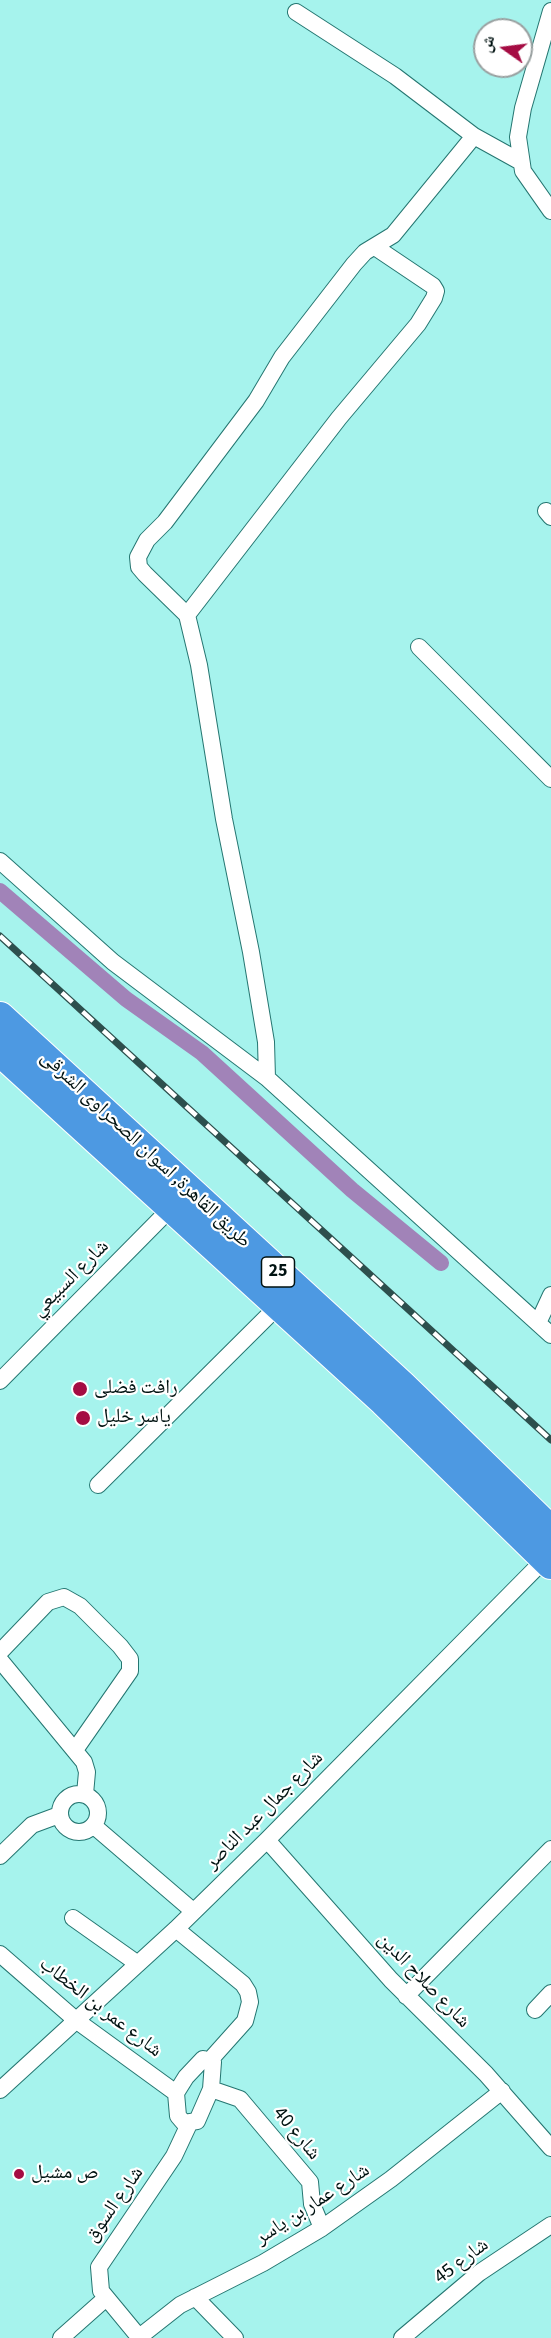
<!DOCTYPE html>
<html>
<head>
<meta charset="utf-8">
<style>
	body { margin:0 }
	#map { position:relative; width:551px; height:2338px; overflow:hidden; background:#a6f3ed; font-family:"Source Sans 3","Noto Naskh Arabic",sans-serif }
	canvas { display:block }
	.north { position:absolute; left:473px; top:18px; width:60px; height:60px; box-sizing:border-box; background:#fff; border:2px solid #99a0a0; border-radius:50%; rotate:284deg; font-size:16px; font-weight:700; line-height:24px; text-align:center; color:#001211 }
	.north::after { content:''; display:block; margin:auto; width:21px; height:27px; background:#a50c43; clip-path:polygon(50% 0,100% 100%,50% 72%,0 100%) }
</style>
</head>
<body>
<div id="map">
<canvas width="551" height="2338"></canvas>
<div class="north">ش</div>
</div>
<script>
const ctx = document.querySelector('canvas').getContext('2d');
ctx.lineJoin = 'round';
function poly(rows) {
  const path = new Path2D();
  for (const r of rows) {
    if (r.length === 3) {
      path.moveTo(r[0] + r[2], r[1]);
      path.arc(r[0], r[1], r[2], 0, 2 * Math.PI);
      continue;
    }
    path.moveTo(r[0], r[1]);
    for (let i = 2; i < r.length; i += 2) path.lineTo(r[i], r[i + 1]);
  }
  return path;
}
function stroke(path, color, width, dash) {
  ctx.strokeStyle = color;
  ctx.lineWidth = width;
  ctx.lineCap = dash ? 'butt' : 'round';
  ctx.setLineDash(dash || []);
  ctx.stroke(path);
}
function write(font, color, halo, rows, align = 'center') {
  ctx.font = font + ' "Source Sans 3","Noto Naskh Arabic",sans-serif';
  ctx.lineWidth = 4.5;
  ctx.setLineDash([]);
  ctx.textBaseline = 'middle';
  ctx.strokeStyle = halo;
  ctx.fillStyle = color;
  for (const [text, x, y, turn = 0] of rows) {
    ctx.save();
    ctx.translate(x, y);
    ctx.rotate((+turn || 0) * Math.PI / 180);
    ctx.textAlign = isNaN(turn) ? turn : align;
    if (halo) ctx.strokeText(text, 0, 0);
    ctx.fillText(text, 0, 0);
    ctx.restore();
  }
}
stroke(poly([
	[0,891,126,999,202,1053,352,1190,441,1263]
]), '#a183b8', 16);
const street = poly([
	[551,11,523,108,518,137,523,171,551,211],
	[296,12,395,76,474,136,521,162],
	[546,511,551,517],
	[187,615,339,418,418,324,434,298,436,291,433,286,375,247],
	[419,647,551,779],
	[0,861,113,962,267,1078,551,1335],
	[267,1078,266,1042,251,952,224,819,199,665,187,615,145,574,139,567,138,557,147,540,165,522,256,401,282,357,354,264,365,252,393,235,474,136],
	[538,1323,551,1295],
	[0,1381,173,1206],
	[98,1485,279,1305],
	[0,1652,48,1602,64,1597,80,1606,120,1646,130,1659,130,1671,75,1750],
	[0,1660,84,1762,87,1772,85,1794],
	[79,1813,19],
	[94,1826,193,1911],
	[267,1840,391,1980,486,2074,551,2148],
	[0,1856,32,1825,59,1815],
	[73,1918,138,1964],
	[176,1929,243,1984,248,1992,250,2002,245,2021,211,2059],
	[0,1954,77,2021,176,2093],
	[406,1996,551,1849],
	[535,2010,551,1993],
	[203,2059,213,2062,211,2089,197,2121,184,2123,178,2116,176,2093,186,2077,203,2059],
	[211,2089,240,2099,310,2182,312,2204,322,2228],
	[0,2090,176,1929,267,1840,550,1554],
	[195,2297,235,2338],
	[139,2337,101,2291,99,2267,174,2156,189,2124],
	[61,2338,106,2298],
	[138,2338,180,2305,263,2263,322,2228,391,2179,502,2091],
	[402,2338,479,2273,551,2225]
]);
const highway = poly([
	[0,1017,401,1385,551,1531],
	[0,1051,384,1401,551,1564]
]);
stroke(street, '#257671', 18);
stroke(highway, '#fff', 32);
stroke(street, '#fff', 16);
stroke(highway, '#4d99e2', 30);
const rail = poly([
	[0,936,551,1440]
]);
stroke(rail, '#2d4f4d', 7);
stroke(rail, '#fff', 4.5, [14]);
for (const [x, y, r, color] of [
	[80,1389,8,"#a50c43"],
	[83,1418,8,"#a50c43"],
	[19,2174,6,"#a50c43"]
]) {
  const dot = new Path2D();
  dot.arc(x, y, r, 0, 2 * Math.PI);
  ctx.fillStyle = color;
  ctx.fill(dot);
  stroke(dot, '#fff', 2);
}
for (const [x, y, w] of [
	[278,1272,33]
]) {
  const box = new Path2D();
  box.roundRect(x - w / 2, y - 15, w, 30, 4.5);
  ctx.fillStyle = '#fff';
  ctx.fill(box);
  stroke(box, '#001211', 1.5);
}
write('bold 18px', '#001211', null, [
	["25",278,1272]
]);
write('20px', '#001211', '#fff', [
	["طريق القاهرة, اسوان الصحراوى الشرقى",145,1150,43],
	["شارع السبيعي",71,1279,-45],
	["شارع جمال عبد الناصر",265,1811,-45],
	["شارع صلاح الدين",423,1981,46],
	["شارع عمر بن الخطاب",100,2008,38],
	["شارع 40",296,2134,50],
	["شارع السوق",115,2205,-55],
	["شارع عمار بن ياسر",313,2205,-33],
	["شارع 45",462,2262,-37]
]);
write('20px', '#001211', '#fff', [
	["رافت فضلى",94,1389],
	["ياسر خليل",97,1418],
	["ص مشيل",31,2174]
], 'left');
</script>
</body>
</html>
